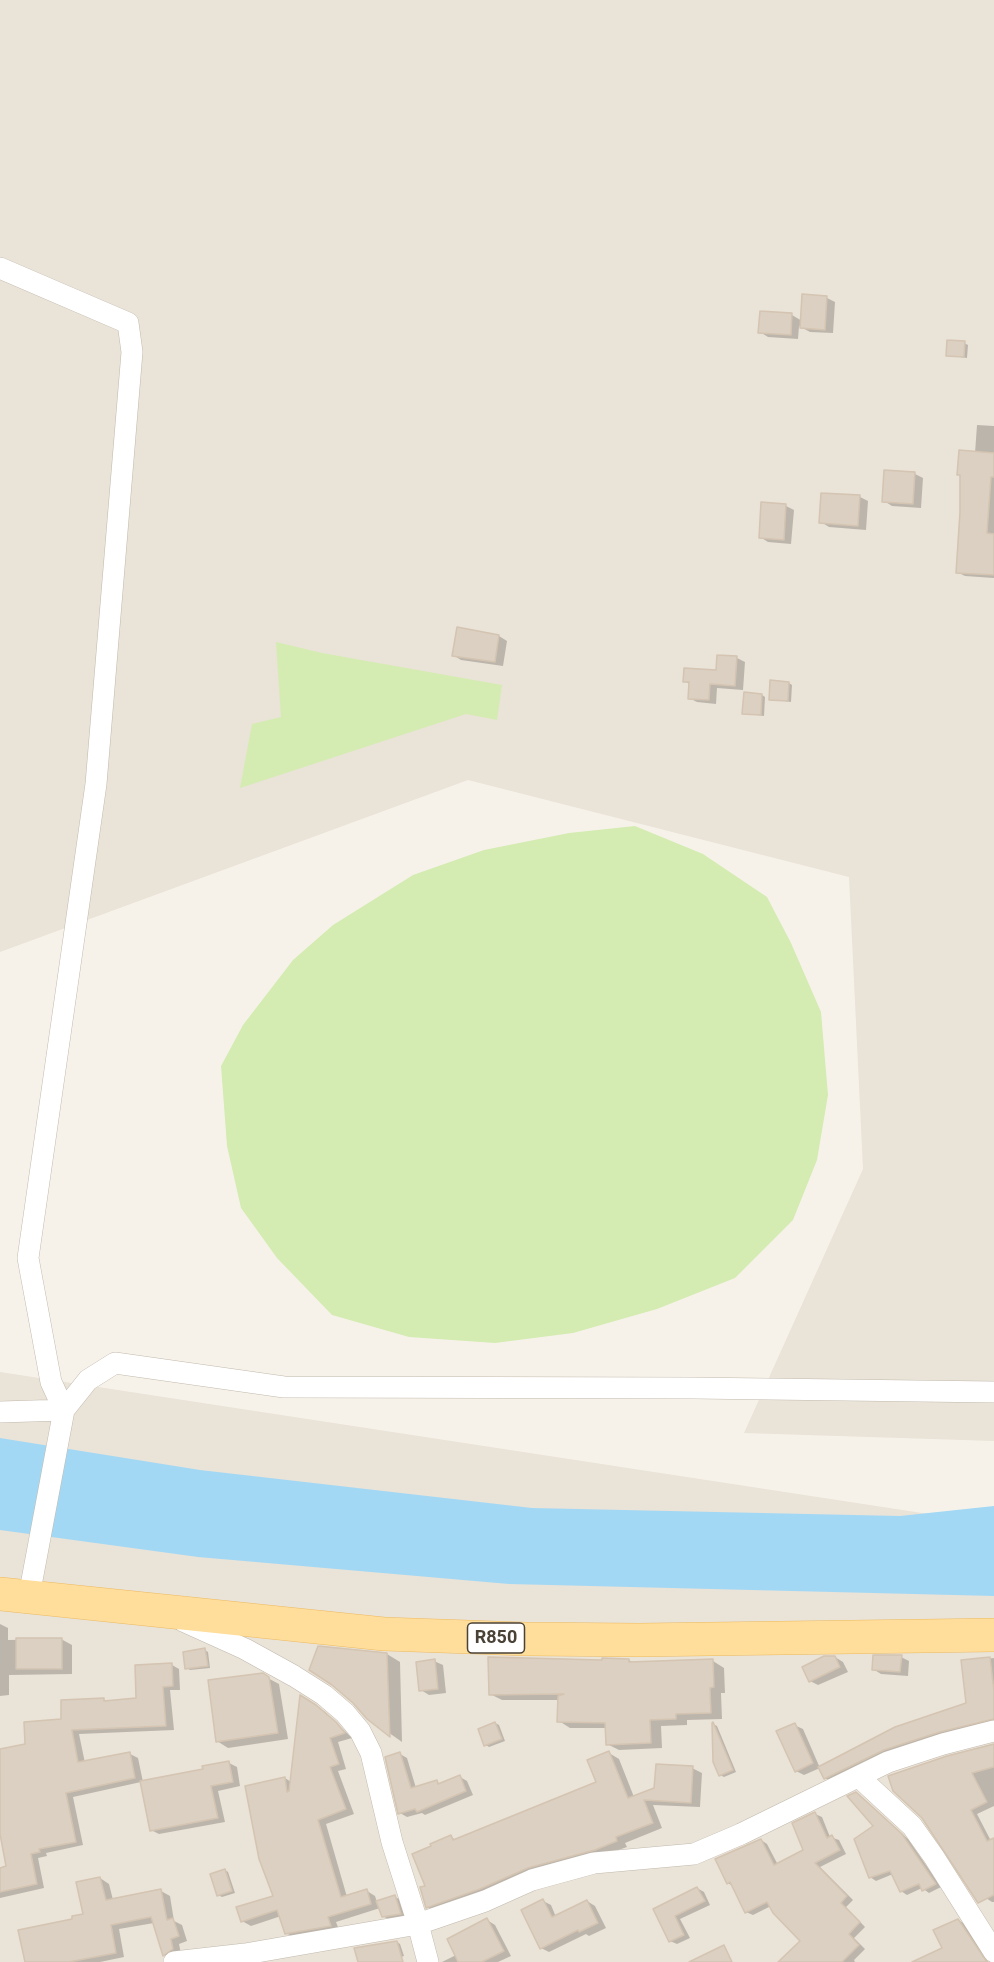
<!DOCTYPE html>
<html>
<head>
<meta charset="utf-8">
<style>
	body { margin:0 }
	canvas { display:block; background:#f6f2ea }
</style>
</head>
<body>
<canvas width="994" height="1962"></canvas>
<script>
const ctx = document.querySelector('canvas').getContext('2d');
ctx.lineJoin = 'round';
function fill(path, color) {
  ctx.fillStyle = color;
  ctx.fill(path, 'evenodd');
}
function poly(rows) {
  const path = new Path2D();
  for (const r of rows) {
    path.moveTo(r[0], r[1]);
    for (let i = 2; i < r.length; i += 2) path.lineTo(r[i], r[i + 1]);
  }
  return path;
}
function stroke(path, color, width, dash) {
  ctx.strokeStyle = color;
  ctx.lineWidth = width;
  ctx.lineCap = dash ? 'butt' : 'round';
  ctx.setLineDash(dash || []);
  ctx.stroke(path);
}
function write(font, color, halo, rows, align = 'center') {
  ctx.font = font + ' Roboto,sans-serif';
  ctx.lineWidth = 4.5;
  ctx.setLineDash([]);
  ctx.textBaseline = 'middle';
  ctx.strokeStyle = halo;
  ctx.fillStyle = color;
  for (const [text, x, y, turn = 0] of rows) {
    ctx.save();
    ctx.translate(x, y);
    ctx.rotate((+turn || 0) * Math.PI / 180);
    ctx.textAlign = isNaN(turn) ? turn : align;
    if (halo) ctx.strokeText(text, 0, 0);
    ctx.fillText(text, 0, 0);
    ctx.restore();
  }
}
fill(poly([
	[0,0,994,0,994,1441,744,1433,863,1169,849,877,468,780,0,952],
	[0,1372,994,1524,994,1962,0,1962]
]), '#eae3d8');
fill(poly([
	[276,642,322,653,502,685,497,720,466,714,240,788,252,724,281,717],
	[635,826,703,854,767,897,791,943,821,1012,828,1095,817,1160,793,1220,735,1278,657,1309,573,1333,495,1343,409,1337,332,1315,277,1258,241,1208,227,1146,221,1066,243,1025,293,960,333,925,413,875,484,850,569,833]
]), '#d4ecb1');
fill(poly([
	[0,1438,200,1470,532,1508,900,1516,994,1506,994,1596,509,1584,198,1557,0,1530]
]), '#a3d8f5');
fill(poly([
	[827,298,835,302,833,333,810,332,799,326,798,339,768,337,760,332,792,315,802,321],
	[964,343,968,345,967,358,948,355],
	[977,425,994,426,994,578,965,576,957,572,975,453],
	[915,474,923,478,921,508,892,506,884,501],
	[860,497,868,501,866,530,829,527,821,522],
	[762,504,786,506,794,510,791,544,768,542,760,537],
	[458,629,499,636,507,641,503,666,461,660,453,655],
	[719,656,737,658,745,662,743,690,717,688,716,704,697,702,689,698,690,684,684,681,718,671],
	[789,683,792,685,791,702,771,699],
	[762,695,765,697,764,716,744,713],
	[0,1624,8,1628,8,1640,61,1639,72,1645,72,1674,9,1675,9,1695,0,1696],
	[204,1650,208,1652,210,1668,190,1670,187,1668],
	[387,1654,400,1662,402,1742,368,1718],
	[835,1657,843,1662,848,1672,818,1685,810,1681],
	[901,1657,909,1661,908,1676,881,1674,873,1669],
	[994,1658,994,1725,835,1783,825,1778,820,1768,804,1775,796,1771,794,1725,803,1729,820,1768,968,1705,963,1662],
	[629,1660,635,1664,713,1661,724,1668,725,1693,721,1693,722,1719,687,1720,687,1725,661,1726,662,1748,619,1750,607,1744,606,1728,570,1728,559,1721,559,1700,502,1700,490,1694,603,1662],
	[434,1661,443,1665,446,1693,429,1695,421,1690],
	[172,1665,179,1669,180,1690,170,1690,174,1730,79,1734,85,1763,130,1754,138,1758,143,1782,205,1770,229,1763,237,1767,240,1786,218,1791,225,1822,159,1834,151,1830,141,1782,73,1797,83,1845,46,1853,47,1856,38,1858,44,1888,0,1898,0,1869,8,1868,0,1827,0,1751,27,1745,63,1721,103,1699,108,1702,138,1700],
	[262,1675,279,1684,288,1739,228,1748,217,1741],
	[301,1697,325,1712,352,1738,338,1742,346,1769,338,1771,354,1814,326,1824,347,1897,367,1891,375,1896,377,1902,395,1897,403,1901,409,1918,391,1921,383,1916,380,1908,336,1922,339,1930,295,1938,286,1933,281,1916,251,1926,242,1921,274,1897,285,1778,291,1782],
	[495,1723,499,1725,505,1741,489,1747,486,1745],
	[713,1724,717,1726,736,1772,724,1777,720,1775],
	[994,1746,994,1806,977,1814,991,1841,994,1839,994,1902,992,1902,986,1898,923,1817],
	[609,1753,619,1759,634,1797,656,1789,692,1768,702,1773,700,1807,653,1805,662,1828,625,1843,627,1847,438,1913,427,1907,427,1887,451,1837,456,1840,598,1783],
	[400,1754,407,1758,416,1788,437,1782,441,1784,460,1777,467,1781,473,1795,425,1815,422,1813,407,1817,400,1813],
	[856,1793,908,1839,941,1887,929,1893,922,1888,907,1895,901,1891,893,1874,876,1881,870,1877,876,1827],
	[815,1814,822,1817,830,1837,839,1840,846,1854,820,1867,853,1900,846,1907,865,1927,854,1938,865,1949,854,1960,855,1962,791,1962,802,1941,771,1906,753,1915,746,1912,734,1887,728,1883,761,1840,767,1844,778,1865,805,1850],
	[225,1870,228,1872,235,1893,222,1897,218,1895],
	[100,1878,109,1884,113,1900,161,1891,170,1896,174,1921,182,1925,187,1941,179,1944,181,1954,173,1960,164,1955,154,1923,119,1929,124,1957,100,1962,26,1962,74,1920,85,1915],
	[697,1888,704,1892,710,1905,680,1919,690,1938,677,1944,670,1941,655,1909],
	[543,1901,551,1905,556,1917,587,1901,595,1906,606,1928,589,1936,586,1934,549,1952,541,1948],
	[487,1920,495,1925,511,1956,498,1962,442,1962,456,1955],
	[958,1920,965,1924,988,1962,916,1962,944,1949],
	[397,1942,400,1944,404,1956,387,1962,360,1962]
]), '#0003');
const building = poly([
	[802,294,827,296,825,330,800,328,802,294],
	[760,311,792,313,791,335,758,333,760,311],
	[947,340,965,341,964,357,946,356,947,340],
	[959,450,994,453,994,477,991,477,987,533,994,534,994,575,956,573,960,512,960,475,957,475,959,450],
	[884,470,915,472,913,504,882,502,884,470],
	[821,493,860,495,858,526,819,523,821,493],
	[761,502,786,504,784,540,759,538,761,502],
	[457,627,499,635,495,662,452,656,457,627],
	[717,655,737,656,735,686,710,684,709,700,688,699,689,682,683,682,684,668,716,670,717,655],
	[770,680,789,682,788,701,769,700,770,680],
	[744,692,762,694,761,715,742,714,744,692],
	[16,1638,62,1638,62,1669,16,1669,16,1638],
	[318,1646,387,1653,390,1737,367,1719,353,1703,332,1685,309,1670,318,1646],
	[205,1648,208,1666,185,1669,183,1652,205,1648],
	[873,1655,902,1655,900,1672,872,1670,873,1655],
	[824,1656,835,1656,840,1667,809,1682,802,1667,824,1656],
	[488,1657,602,1660,602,1658,629,1659,629,1662,713,1659,714,1687,710,1688,711,1713,676,1714,676,1719,650,1720,651,1743,606,1745,605,1723,557,1722,558,1696,564,1694,489,1695,488,1657],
	[990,1657,994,1691,994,1719,940,1732,884,1750,824,1779,818,1767,895,1727,966,1703,961,1660,990,1657],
	[435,1659,438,1689,419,1691,416,1662,435,1659],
	[172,1663,173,1686,163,1687,166,1726,72,1730,78,1762,130,1752,135,1778,66,1793,76,1842,39,1849,40,1852,31,1854,37,1884,0,1892,0,1868,6,1866,0,1834,0,1749,25,1744,24,1722,61,1719,61,1700,104,1698,104,1701,136,1698,135,1665,172,1663],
	[263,1673,269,1677,278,1733,216,1742,208,1680,263,1673],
	[300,1695,316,1705,336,1722,345,1733,330,1738,339,1764,330,1767,346,1809,318,1820,341,1897,367,1889,371,1904,328,1917,331,1926,285,1934,277,1910,241,1922,236,1907,273,1896,259,1859,245,1786,285,1777,287,1792,289,1791,300,1695],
	[495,1722,502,1739,484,1746,478,1729,495,1722],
	[713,1722,733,1770,719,1776,713,1762,712,1723,713,1722],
	[795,1723,813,1763,795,1772,776,1731,795,1723],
	[994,1744,994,1767,972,1773,987,1802,971,1810,987,1841,994,1838,994,1895,978,1903,922,1818,893,1791,888,1776,947,1756,994,1744],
	[609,1751,628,1798,654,1788,656,1764,693,1766,691,1803,644,1800,653,1823,616,1837,617,1841,595,1850,528,1868,480,1889,426,1908,420,1887,425,1886,412,1854,431,1846,430,1844,451,1835,453,1840,596,1782,587,1760,609,1751],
	[400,1752,411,1788,437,1780,438,1784,460,1775,466,1791,417,1812,415,1809,398,1814,385,1757,400,1752],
	[229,1761,233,1782,211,1786,218,1818,150,1831,140,1781,203,1769,202,1766,229,1761],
	[856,1792,902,1834,936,1884,922,1891,919,1884,900,1892,890,1871,869,1878,854,1839,873,1826,847,1796,856,1792],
	[815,1812,827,1838,832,1835,840,1850,815,1863,847,1896,841,1903,860,1922,849,1934,859,1945,842,1962,778,1962,800,1941,773,1913,767,1902,745,1913,730,1882,727,1884,715,1859,761,1839,774,1865,803,1850,792,1823,815,1812],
	[225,1869,232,1891,217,1896,210,1874,225,1869],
	[100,1877,106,1900,161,1889,167,1920,173,1918,179,1936,171,1939,173,1949,163,1956,151,1917,111,1925,116,1953,69,1962,25,1962,18,1930,72,1919,72,1916,83,1914,76,1882,100,1877],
	[697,1887,705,1901,675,1916,684,1935,669,1942,653,1909,697,1887],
	[395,1895,401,1914,382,1917,376,1901,395,1895],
	[543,1899,552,1917,587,1900,598,1923,579,1932,578,1930,540,1949,521,1910,543,1899],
	[487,1918,504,1951,482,1962,458,1962,447,1939,487,1918],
	[958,1919,987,1962,912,1962,942,1948,933,1930,958,1919],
	[397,1941,403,1962,358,1962,354,1948,397,1941],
	[724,1945,732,1962,689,1962,724,1945]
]);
fill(building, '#dbd0c1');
stroke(building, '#d4c4b1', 1.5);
const street = poly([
	[0,268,128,323,132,352,96,784,28,1258,51,1382,64,1410],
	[0,1412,64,1410],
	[29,1596,64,1410,88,1380,115,1363,284,1387,693,1388,994,1392],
	[183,1621,245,1649,294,1676,324,1695,345,1713,360,1731,371,1753,392,1842,418,1924,428,1962],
	[859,1777,912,1826,934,1857,994,1952],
	[174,1962,245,1954,418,1924,485,1901,532,1880,594,1863,694,1854,741,1834,888,1762,943,1744,994,1731]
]);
const primary = poly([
	[0,1594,384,1634,526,1639,639,1640,994,1635]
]);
stroke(street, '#c2b9ac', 22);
stroke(primary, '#ecbb62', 34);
stroke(street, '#fff', 21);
stroke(primary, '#ffdd9a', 33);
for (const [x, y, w] of [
	[496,1638,57]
]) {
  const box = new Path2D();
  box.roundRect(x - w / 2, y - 15, w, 30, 4.5);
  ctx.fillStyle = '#fff';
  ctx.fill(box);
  stroke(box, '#4a4237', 1.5);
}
write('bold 18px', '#4a4237', null, [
	["R850",496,1638]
]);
</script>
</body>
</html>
